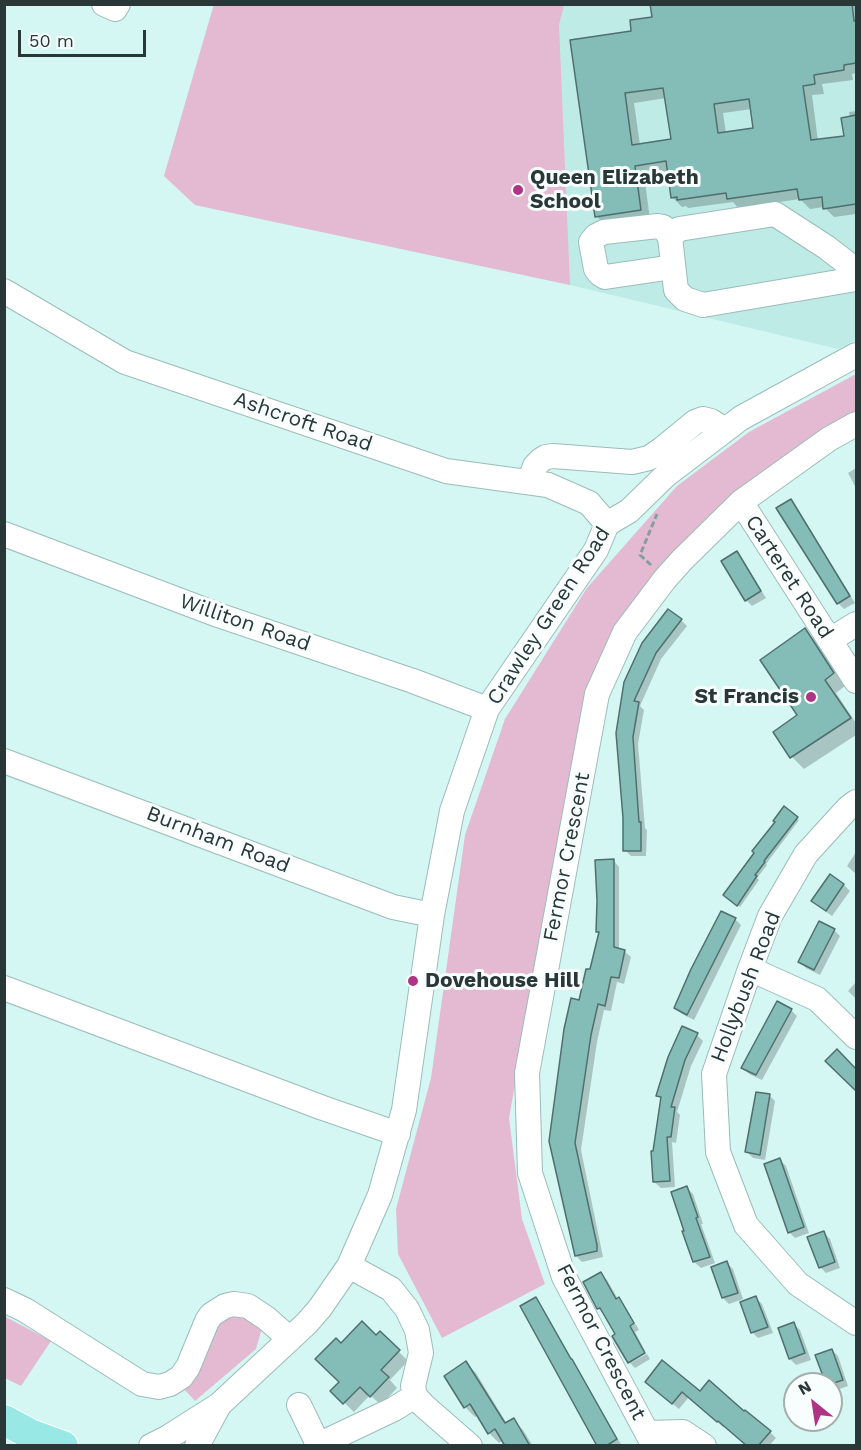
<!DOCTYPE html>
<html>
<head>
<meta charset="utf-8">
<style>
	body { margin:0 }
	#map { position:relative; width:861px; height:1450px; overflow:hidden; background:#d4f7f4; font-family:"Work Sans",sans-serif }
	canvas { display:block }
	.frame { position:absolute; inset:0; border:6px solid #293736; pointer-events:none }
	.north { position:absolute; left:783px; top:1372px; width:60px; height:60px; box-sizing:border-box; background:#f7fefd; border:2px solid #a5aead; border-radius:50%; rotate:330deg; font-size:16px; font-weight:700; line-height:24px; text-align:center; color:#293736 }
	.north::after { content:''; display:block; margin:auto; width:21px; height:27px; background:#b03486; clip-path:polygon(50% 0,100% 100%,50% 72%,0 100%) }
	.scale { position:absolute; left:18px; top:30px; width:128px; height:27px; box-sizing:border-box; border:3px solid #293736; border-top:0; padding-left:8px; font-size:18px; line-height:21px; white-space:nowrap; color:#293736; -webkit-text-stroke:4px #f7fefd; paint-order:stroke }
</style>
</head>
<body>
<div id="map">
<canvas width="861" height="1450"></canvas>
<div class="frame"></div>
<div class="north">N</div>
<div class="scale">50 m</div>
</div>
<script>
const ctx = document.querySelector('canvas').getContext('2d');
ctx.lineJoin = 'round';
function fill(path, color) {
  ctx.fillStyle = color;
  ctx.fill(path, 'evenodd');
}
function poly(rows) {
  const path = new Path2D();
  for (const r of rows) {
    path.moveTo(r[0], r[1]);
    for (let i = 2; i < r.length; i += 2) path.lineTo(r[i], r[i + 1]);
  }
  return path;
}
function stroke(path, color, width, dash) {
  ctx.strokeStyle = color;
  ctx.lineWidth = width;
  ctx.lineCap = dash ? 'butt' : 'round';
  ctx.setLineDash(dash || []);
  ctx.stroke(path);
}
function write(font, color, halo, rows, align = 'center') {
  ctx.font = font + ' "Work Sans",sans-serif';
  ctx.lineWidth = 6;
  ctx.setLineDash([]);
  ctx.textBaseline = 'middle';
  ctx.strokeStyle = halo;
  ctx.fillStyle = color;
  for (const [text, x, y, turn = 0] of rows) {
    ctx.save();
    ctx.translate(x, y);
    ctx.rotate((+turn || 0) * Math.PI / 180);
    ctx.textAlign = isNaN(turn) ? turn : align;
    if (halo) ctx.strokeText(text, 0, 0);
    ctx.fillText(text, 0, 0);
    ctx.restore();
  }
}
fill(poly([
	[214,5,856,5,856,340,838,349,570,285,195,205,164,176]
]), '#bfebe7');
fill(poly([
	[214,4,564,5,559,25,570,285,195,205,164,176],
	[856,374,856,416,662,568,601,655,582,711,509,1118,522,1219,545,1284,442,1338,398,1254,396,1209,431,1078,465,835,505,719,587,588,677,486,749,432],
	[245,1313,262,1328,256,1349,195,1401,184,1389,223,1318],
	[4,1316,51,1341,21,1386,5,1378]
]), '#e3bad1');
fill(poly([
	[652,4,856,4,856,73,852,74,853,80,822,84,824,94,812,95,818,141,845,137,850,118,849,112,856,111,856,214,834,217,824,207,810,209,800,199,738,208,733,202,688,208,686,206,682,207,672,197,668,171,644,175,650,219,606,225,596,216,633,33,654,19],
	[666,98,672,140,640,145,634,103],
	[752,109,755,129,726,133,723,113],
	[856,468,856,488,848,473],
	[790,501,796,507,855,603,844,609,838,603],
	[736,553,742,559,766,598,752,606,746,600],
	[681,620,687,626,661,659,640,706,644,710,638,744,645,828,647,830,646,856,631,856,625,850,626,682],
	[805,630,818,643,845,686,836,693,856,723,856,735,804,769,792,757,800,716],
	[797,818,799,820,766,864,767,865,757,878,759,880,740,907,727,898],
	[856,852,856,874,847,866],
	[613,860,619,867,619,950,624,951,631,957,624,984,617,982,611,1011,604,1010,597,1042,581,1150,603,1257,582,1262,576,1256,551,1141,580,1002,591,971,600,934,597,932],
	[830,876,844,885,850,891,832,916,819,907,813,901],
	[735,919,741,925,694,1020,682,1014,675,1008],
	[834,930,840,936,820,975,806,968,800,962],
	[856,982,856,999,848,991],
	[791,1010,797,1016,762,1080,749,1074,743,1068],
	[697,1035,703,1041,691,1066,677,1112,680,1115,676,1143,672,1142,675,1187,661,1188,654,1182,654,1152,662,1099,658,1095],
	[769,1095,775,1101,765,1160,753,1158,747,1152],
	[780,1160,786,1166,809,1233,795,1238,789,1232],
	[687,1188,693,1194,703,1224,701,1224,715,1263,701,1268,694,1262,684,1232],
	[823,1232,830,1239,840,1268,826,1273,820,1267],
	[727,1263,733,1269,743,1299,729,1304,723,1298],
	[601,1274,607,1280,618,1299,624,1305,639,1330,635,1332,645,1351,628,1361,617,1335,605,1315,599,1309,585,1283],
	[756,1298,762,1304,773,1333,758,1338,752,1332],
	[535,1299,541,1305,622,1446,599,1446],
	[794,1324,800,1330,811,1360,796,1365,790,1359],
	[380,1333,408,1361,390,1380,397,1388,381,1405,370,1395,354,1412,332,1391],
	[832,1350,838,1356,848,1386,834,1391,831,1388,831,1384,828,1384],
	[647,1354,650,1359,635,1368,630,1363],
	[466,1363,476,1373,507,1424,513,1420,523,1430,533,1446,507,1446,504,1440,499,1443,489,1433,478,1415,475,1417,465,1407],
	[653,1388,700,1393,744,1414,770,1432,776,1438,769,1446,748,1446,725,1426,723,1427,689,1397,679,1409]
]), '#0003');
const building = poly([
	[650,4,852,4,854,21,856,21,856,63,844,65,844,70,814,75,815,84,803,86,811,140,844,136,841,118,856,115,856,204,823,209,822,197,799,200,797,189,727,199,726,193,677,200,677,197,671,198,666,161,635,166,641,210,595,217,570,40,631,31,630,20,652,17,650,4],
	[663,88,671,139,632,145,625,93,663,88],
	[749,99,753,128,718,133,714,104,749,99],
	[791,499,850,596,837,604,776,508,791,499],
	[737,551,761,591,745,601,721,561,737,551],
	[668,609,682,619,656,653,634,701,639,702,633,737,639,822,641,822,641,851,623,851,623,818,616,733,624,682,642,643,668,609],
	[805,628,834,673,825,680,851,718,790,758,773,732,797,715,760,660,805,628],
	[784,806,798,817,764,861,765,862,755,875,757,876,737,906,723,895,754,853,752,851,775,822,773,821,784,806],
	[614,859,614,947,625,950,619,978,611,977,605,1006,598,1004,591,1035,575,1143,597,1245,597,1251,575,1256,549,1141,564,1029,571,998,579,1000,586,969,590,969,599,932,596,932,597,901,595,860,614,859],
	[830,874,844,884,826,911,811,901,830,874],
	[721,911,736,918,687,1015,674,1008,691,969,721,911],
	[819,921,835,929,814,970,798,962,819,921],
	[777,1001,792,1009,756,1075,741,1068,777,1001],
	[682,1026,698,1033,685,1060,671,1107,675,1107,671,1137,667,1137,670,1181,653,1182,651,1151,653,1151,661,1097,656,1096,668,1057,682,1026],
	[837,1049,856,1069,856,1091,825,1061,837,1049],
	[756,1092,770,1094,760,1155,745,1152,756,1092],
	[780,1158,804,1227,788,1233,764,1164,780,1158],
	[687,1186,698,1217,696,1218,710,1257,693,1262,682,1231,684,1231,671,1192,687,1186],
	[824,1231,835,1262,819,1268,807,1237,824,1231],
	[727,1261,738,1293,722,1298,711,1267,727,1261],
	[601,1272,616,1299,619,1297,634,1323,630,1326,645,1353,628,1363,612,1336,615,1334,600,1308,597,1309,583,1282,601,1272],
	[756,1296,768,1327,751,1333,740,1302,756,1296],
	[536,1297,571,1359,572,1359,617,1439,606,1446,597,1446,520,1306,536,1297],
	[362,1321,376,1335,380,1331,400,1350,381,1370,389,1377,370,1397,360,1387,343,1404,330,1391,339,1382,315,1359,336,1338,341,1343,362,1321],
	[794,1322,805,1353,789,1359,778,1328,794,1322],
	[832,1349,843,1380,831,1384,826,1384,815,1355,832,1349],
	[662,1360,700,1391,709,1380,744,1411,745,1410,771,1431,758,1446,747,1446,718,1421,717,1422,682,1392,672,1404,645,1382,662,1360],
	[466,1361,505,1423,514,1418,530,1446,505,1446,495,1429,488,1434,470,1404,464,1408,444,1376,466,1361]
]);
fill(building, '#84bcb8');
stroke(building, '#4f6f6d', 1.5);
const minor = poly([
	[104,4,115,9,118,4],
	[670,237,663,227,658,226,604,232,596,236,591,242,596,269,600,274,605,277,673,267],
	[856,270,826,247,775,214,679,229,670,237,676,290,685,299,703,305,856,279],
	[4,291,125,362,446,471,548,485,589,503,607,524],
	[529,482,535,466,541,460,546,457,553,456,632,462,649,458,662,449,695,422,703,419,711,421,725,430],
	[741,502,856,681],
	[4,534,218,615,413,681,487,709],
	[830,640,856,624],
	[4,761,393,907,432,915],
	[856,802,848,808,806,854,770,916,750,969,714,1074,718,1152,746,1225,798,1284,856,1323],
	[750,969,817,999,856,1037],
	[4,988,323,1108,398,1134],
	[349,1266,391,1289,407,1309,417,1330,421,1353,413,1386,415,1396,423,1405,470,1446],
	[4,1300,25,1310,142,1384,159,1387,170,1384,181,1377,188,1367,207,1321,211,1315,225,1306,234,1304,248,1306,266,1318,290,1339],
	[299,1405,318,1444],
	[648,1433,683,1432,704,1446],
	[151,1446,167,1438,219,1405,307,1323,320,1308,349,1266,380,1195,404,1110,432,915,452,811,487,709,596,550,607,524,629,511,666,475,741,418,856,355],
	[197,1446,218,1407],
	[316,1446,394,1409,415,1396],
	[654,1446,564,1277,530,1173,527,1073,597,694,625,632,665,579,682,560,741,502,829,439,856,424]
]);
const major = poly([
	[4,1420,30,1434,63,1446]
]);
stroke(minor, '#9abcba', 26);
stroke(major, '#fff', 32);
stroke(poly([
	[651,565,640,555,657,514]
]), '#869f9d', 3, [6, 3]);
stroke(minor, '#fff', 24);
stroke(major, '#98e9e5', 30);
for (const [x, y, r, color] of [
	[518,190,6,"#b03486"],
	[811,697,6,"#b03486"],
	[413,981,6,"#b03486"]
]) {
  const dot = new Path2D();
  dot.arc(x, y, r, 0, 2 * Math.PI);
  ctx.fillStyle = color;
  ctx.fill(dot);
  stroke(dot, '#f7fefd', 2);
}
write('bold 21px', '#293736', '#f7fefd', [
	["Queen Elizabeth",530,178],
	["School",530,202],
	["St Francis",799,697,"right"],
	["Dovehouse Hill",425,981]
], 'left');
write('21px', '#293736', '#f7fefd', [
	["Ashcroft Road",303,422,19],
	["Carteret Road",789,577,57],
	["Crawley Green Road",549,616,-57],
	["Williton Road",245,623,19],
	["Burnham Road",218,840,21],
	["Fermor Crescent",567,857,-79],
	["Hollybush Road",746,987,-69],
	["Fermor Crescent",601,1342,63]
]);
</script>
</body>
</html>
